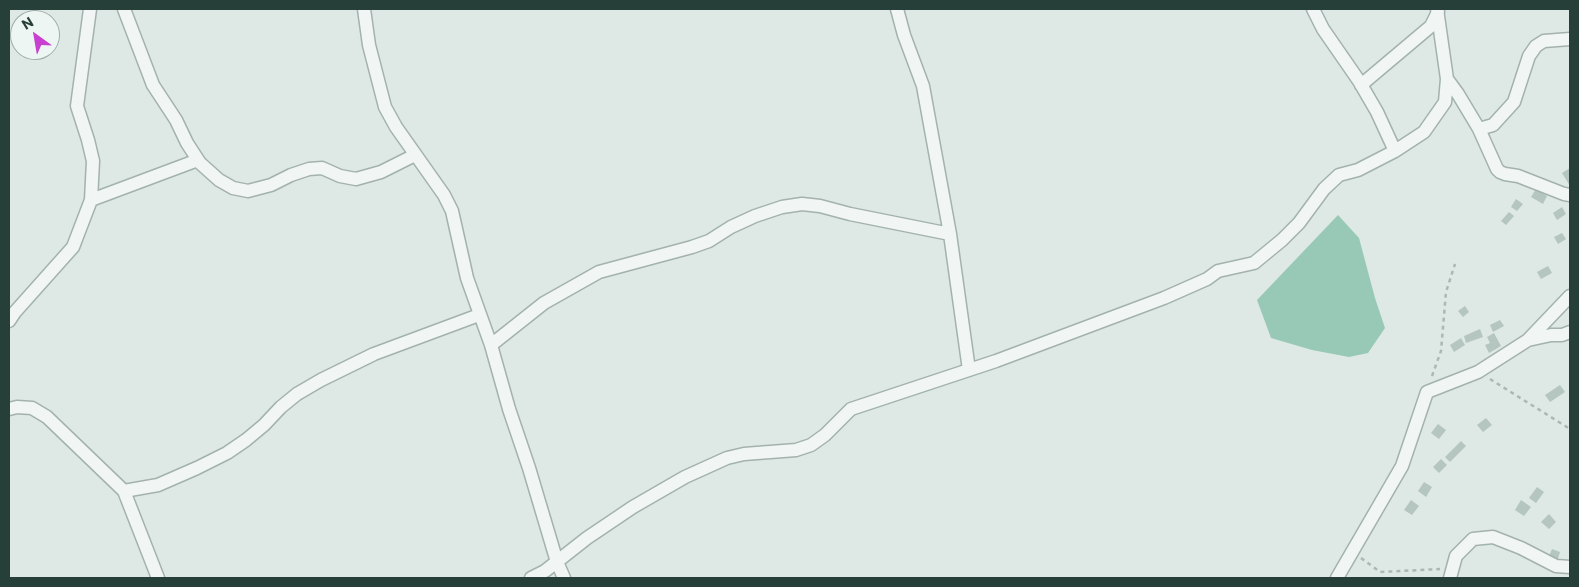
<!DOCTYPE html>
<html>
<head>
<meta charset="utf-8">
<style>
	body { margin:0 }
	#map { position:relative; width:1579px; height:587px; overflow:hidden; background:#dee8e5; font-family:Commissioner,sans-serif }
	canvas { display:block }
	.frame { position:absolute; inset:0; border:10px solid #273f39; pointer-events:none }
	.north { position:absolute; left:10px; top:10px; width:50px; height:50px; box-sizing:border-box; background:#eef6f3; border:1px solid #9eada9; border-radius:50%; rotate:328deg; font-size:14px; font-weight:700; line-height:20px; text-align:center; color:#273f39 }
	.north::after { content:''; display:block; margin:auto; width:18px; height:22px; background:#c840d0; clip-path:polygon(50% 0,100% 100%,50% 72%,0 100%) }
</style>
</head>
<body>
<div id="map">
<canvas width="1579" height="587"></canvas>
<div class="frame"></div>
<div class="north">N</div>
</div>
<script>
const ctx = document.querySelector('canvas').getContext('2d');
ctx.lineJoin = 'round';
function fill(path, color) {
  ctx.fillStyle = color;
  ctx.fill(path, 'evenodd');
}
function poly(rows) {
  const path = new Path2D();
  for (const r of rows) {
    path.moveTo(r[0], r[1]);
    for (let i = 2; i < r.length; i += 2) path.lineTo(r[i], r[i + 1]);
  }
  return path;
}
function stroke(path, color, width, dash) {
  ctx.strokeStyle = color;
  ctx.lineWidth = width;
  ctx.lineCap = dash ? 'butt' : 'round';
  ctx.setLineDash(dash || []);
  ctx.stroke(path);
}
fill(poly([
	[1338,215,1359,238,1375,298,1385,328,1368,353,1349,357,1312,350,1271,338,1257,300]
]), '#98c9b6');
fill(poly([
	[1570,168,1570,186,1562,173],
	[1536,189,1547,196,1543,204,1531,197],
	[1516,199,1523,204,1517,211,1511,207],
	[1562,207,1566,214,1557,220,1553,213],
	[1509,212,1514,216,1506,225,1501,221],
	[1562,233,1566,239,1558,244,1554,237],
	[1548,266,1552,273,1541,279,1537,272],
	[1465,306,1469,312,1463,317,1458,311],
	[1500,320,1504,326,1493,332,1490,325],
	[1480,329,1483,337,1466,343,1464,336],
	[1494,333,1501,346,1489,353,1485,345,1490,343,1487,337],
	[1461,338,1465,345,1454,352,1450,345],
	[1560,385,1565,392,1550,402,1545,395],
	[1486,418,1492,425,1483,432,1477,425],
	[1438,424,1446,430,1439,439,1431,433],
	[1461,441,1466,446,1450,462,1445,457],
	[1441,459,1447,465,1439,473,1433,467],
	[1424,482,1432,487,1426,497,1418,491],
	[1537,487,1544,492,1536,503,1529,498],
	[1411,500,1419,506,1412,515,1404,510],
	[1521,500,1531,507,1524,516,1515,510],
	[1549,514,1556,522,1549,529,1541,522],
	[1552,549,1560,552,1557,562,1548,559]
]), '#b5c5c0');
const minor = poly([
	[124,9,153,85,176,120,187,143,200,163,219,180,233,188,248,191,271,185,291,175,309,169,322,168,340,176,356,179,381,172,415,155],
	[364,9,369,45,385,107,396,127,444,195,452,211,467,278,491,345,509,409,529,468,557,562,564,578],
	[897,9,904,35,923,86,950,234,969,370],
	[1313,9,1323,29,1359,81,1377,112,1395,151],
	[1447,79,1458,94,1479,129,1497,169,1500,172,1505,174,1518,176,1564,194,1570,195],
	[1361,85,1431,26,1438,12],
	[1479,129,1493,125,1514,102,1529,56,1536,46,1544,41,1570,39],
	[91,200,198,160],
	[9,321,15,312,73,247,91,200,93,161,88,140,77,106,90,9],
	[1528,340,1570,296],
	[491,345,544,303,599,272,692,247,709,241,731,227,755,216,782,207,802,204,820,206,850,214,950,234],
	[9,409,17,407,32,408,47,417,124,491,158,485,197,468,227,453,246,440,264,425,281,407,297,394,321,380,374,354,479,315],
	[124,491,158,578],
	[531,578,545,571,587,538,633,507,685,477,727,458,744,454,796,450,811,445,825,435,851,409,996,361,1164,298,1207,279,1218,271,1254,263,1282,240,1299,223,1324,189,1339,175,1358,170,1395,151,1424,132,1445,102,1447,79,1437,9],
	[1337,578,1402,466,1427,392,1478,372,1528,340,1551,335,1562,335,1570,332],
	[1450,578,1456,556,1473,539,1493,537,1521,548,1556,566,1570,567]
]);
stroke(minor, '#a3b2ae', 15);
stroke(poly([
	[1432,376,1441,351,1446,292,1455,264],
	[1490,379,1570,429],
	[1361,558,1380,572,1440,569]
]), '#acb8b5', 2.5, [4, 4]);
stroke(minor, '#f1f6f5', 12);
</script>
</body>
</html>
